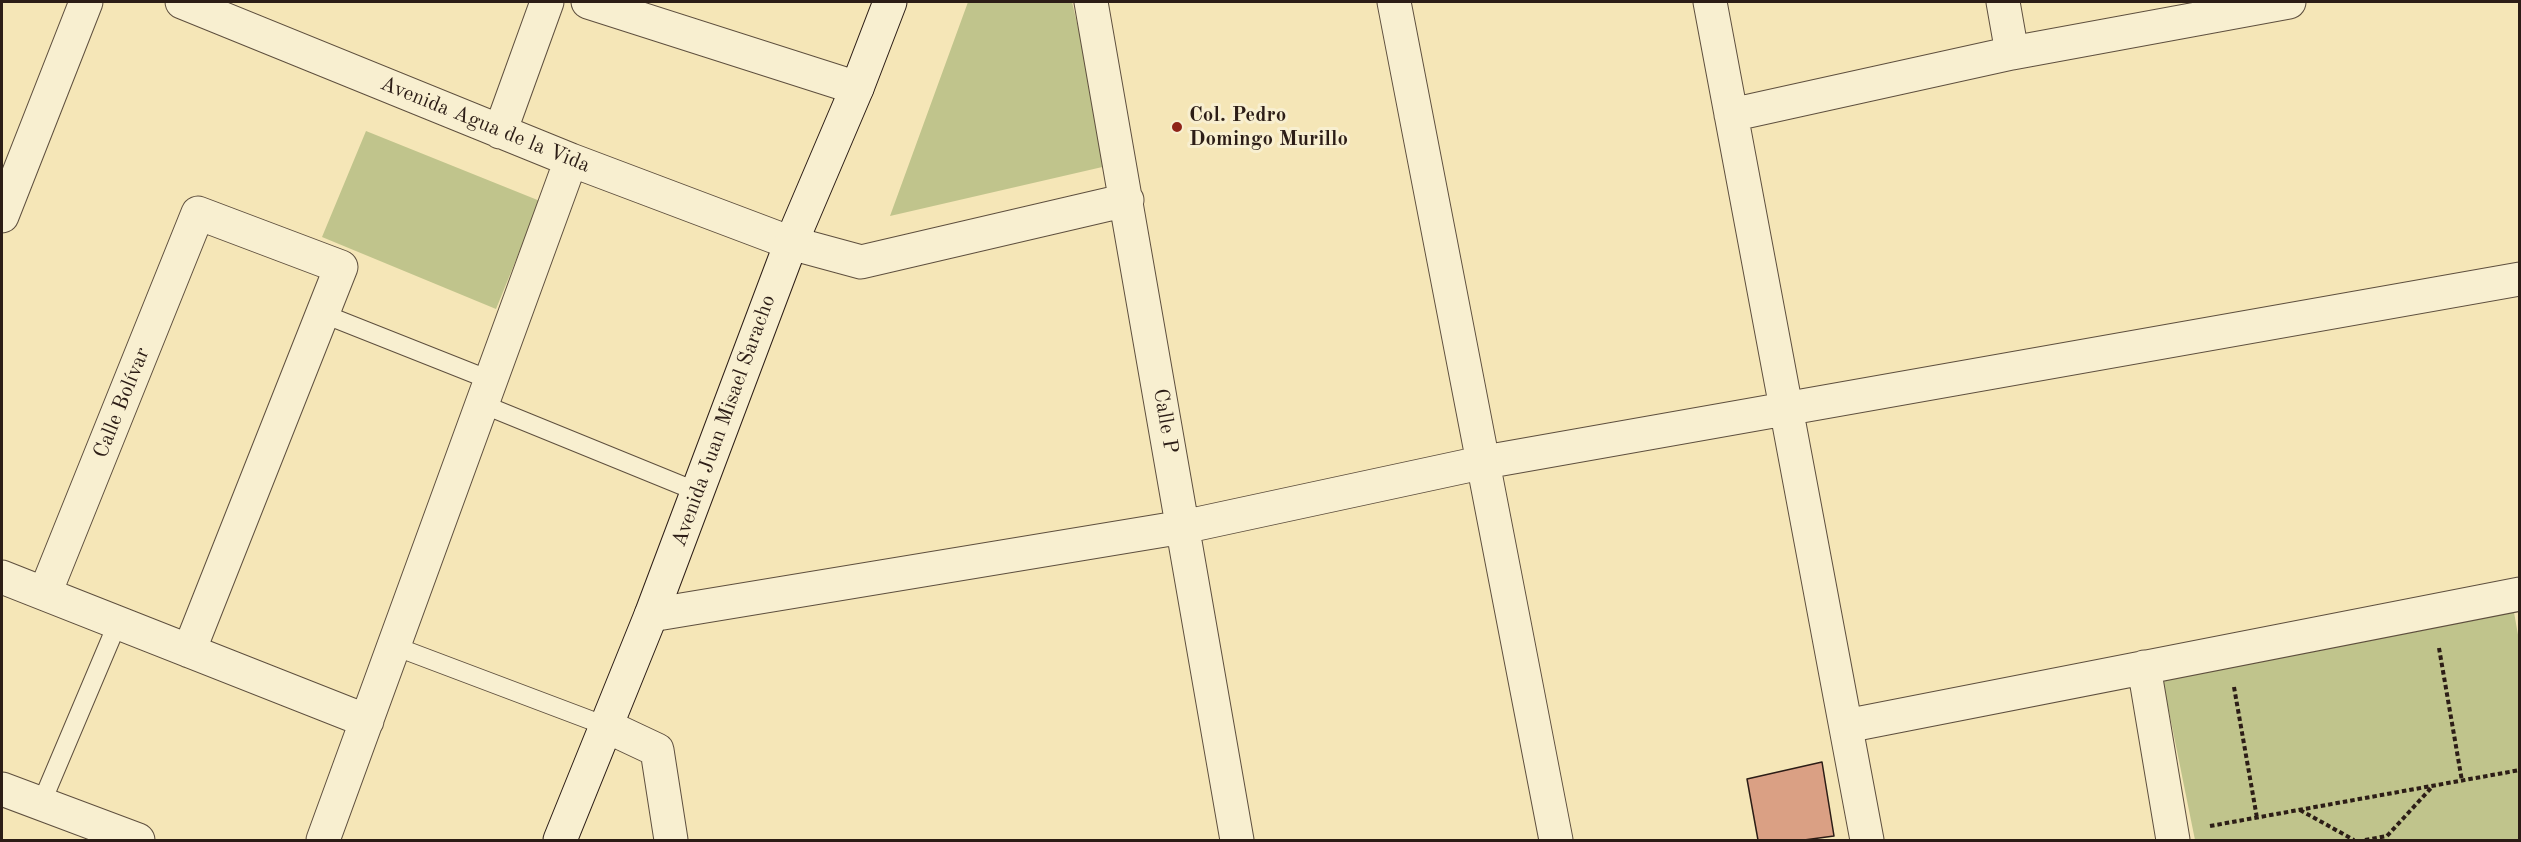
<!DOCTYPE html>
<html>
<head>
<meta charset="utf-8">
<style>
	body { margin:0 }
	#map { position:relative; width:2521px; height:842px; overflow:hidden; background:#f5e6b7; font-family:"Old Standard TT",serif }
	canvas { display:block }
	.frame { position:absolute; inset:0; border:3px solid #2c1d16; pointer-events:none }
</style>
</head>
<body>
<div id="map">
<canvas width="2521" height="842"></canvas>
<div class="frame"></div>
</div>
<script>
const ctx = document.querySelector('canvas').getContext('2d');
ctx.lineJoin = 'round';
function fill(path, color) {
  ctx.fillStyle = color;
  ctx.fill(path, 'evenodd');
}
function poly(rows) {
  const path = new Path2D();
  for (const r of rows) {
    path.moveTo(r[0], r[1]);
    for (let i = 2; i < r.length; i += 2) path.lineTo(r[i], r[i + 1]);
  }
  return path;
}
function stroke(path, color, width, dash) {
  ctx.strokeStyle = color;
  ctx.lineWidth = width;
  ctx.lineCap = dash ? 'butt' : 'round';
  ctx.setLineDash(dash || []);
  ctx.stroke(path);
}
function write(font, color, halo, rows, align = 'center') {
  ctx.font = font + ' "Old Standard TT",serif';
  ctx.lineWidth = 6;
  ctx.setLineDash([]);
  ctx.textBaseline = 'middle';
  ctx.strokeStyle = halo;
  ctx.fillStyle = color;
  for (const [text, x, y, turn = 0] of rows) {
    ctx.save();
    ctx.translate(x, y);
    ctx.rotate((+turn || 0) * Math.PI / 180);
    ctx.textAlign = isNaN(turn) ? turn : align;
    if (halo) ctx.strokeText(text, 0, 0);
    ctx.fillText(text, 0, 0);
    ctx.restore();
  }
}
fill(poly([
	[968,2,1072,2,1111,165,890,216],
	[366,131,540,201,496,309,322,237],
	[2512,601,2520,646,2519,840,2195,840,2161,672]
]), '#c0c48c');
const building = poly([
	[1822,762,1834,836,1804,840,1758,840,1747,779,1822,762]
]);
fill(building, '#daa084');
stroke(building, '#2c1d16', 1.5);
const lane = poly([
	[321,313,490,380],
	[482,404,698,492],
	[394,646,606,726],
	[41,804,118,622]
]);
const street = poly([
	[182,2,571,160,791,243,861,262,1127,200],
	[588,2,857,88],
	[1091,2,1237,840],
	[1394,2,1556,840],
	[1710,2,1867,840],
	[2003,2,2012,53],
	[1731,115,2012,53,2289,2],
	[500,132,547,2],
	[2,216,86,2],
	[2,577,367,721],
	[45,593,198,213,341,267,189,651],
	[651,615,1183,527,1485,462,2520,279],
	[2144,667,2173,840],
	[606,726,657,750,671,840],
	[1846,726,2520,594],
	[2,789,138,840],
	[323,840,571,160]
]);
const secondary = poly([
	[560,840,651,615,791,243,857,88,890,2]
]);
stroke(lane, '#5e4f3e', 20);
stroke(street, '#5e4f3e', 35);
stroke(secondary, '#2c1d16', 35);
stroke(poly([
	[2439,648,2462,781],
	[2234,687,2257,818],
	[2300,810,2354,840],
	[2210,826,2520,770],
	[2365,840,2387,836,2432,787]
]), '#2c1d16', 4, [4.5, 3]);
stroke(lane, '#f8efd0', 18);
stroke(street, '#f8efd0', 33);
stroke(secondary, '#f8efd0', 33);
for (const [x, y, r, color] of [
	[1177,127,6,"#8f2418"]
]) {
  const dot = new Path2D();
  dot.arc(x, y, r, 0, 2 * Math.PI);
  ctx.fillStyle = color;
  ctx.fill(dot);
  stroke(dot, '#f8efd0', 2);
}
write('bold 21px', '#2c1d16', '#f8efd0', [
	["Col. Pedro",1189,115],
	["Domingo Murillo",1189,139]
], 'left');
write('21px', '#2c1d16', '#f8efd0', [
	["Avenida Agua de la Vida",485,125,22],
	["Calle Bolívar",122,403,-68],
	["Avenida Juan Misael Saracho",724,421,-70],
	["Calle P",1165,421,80]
]);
</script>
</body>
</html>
